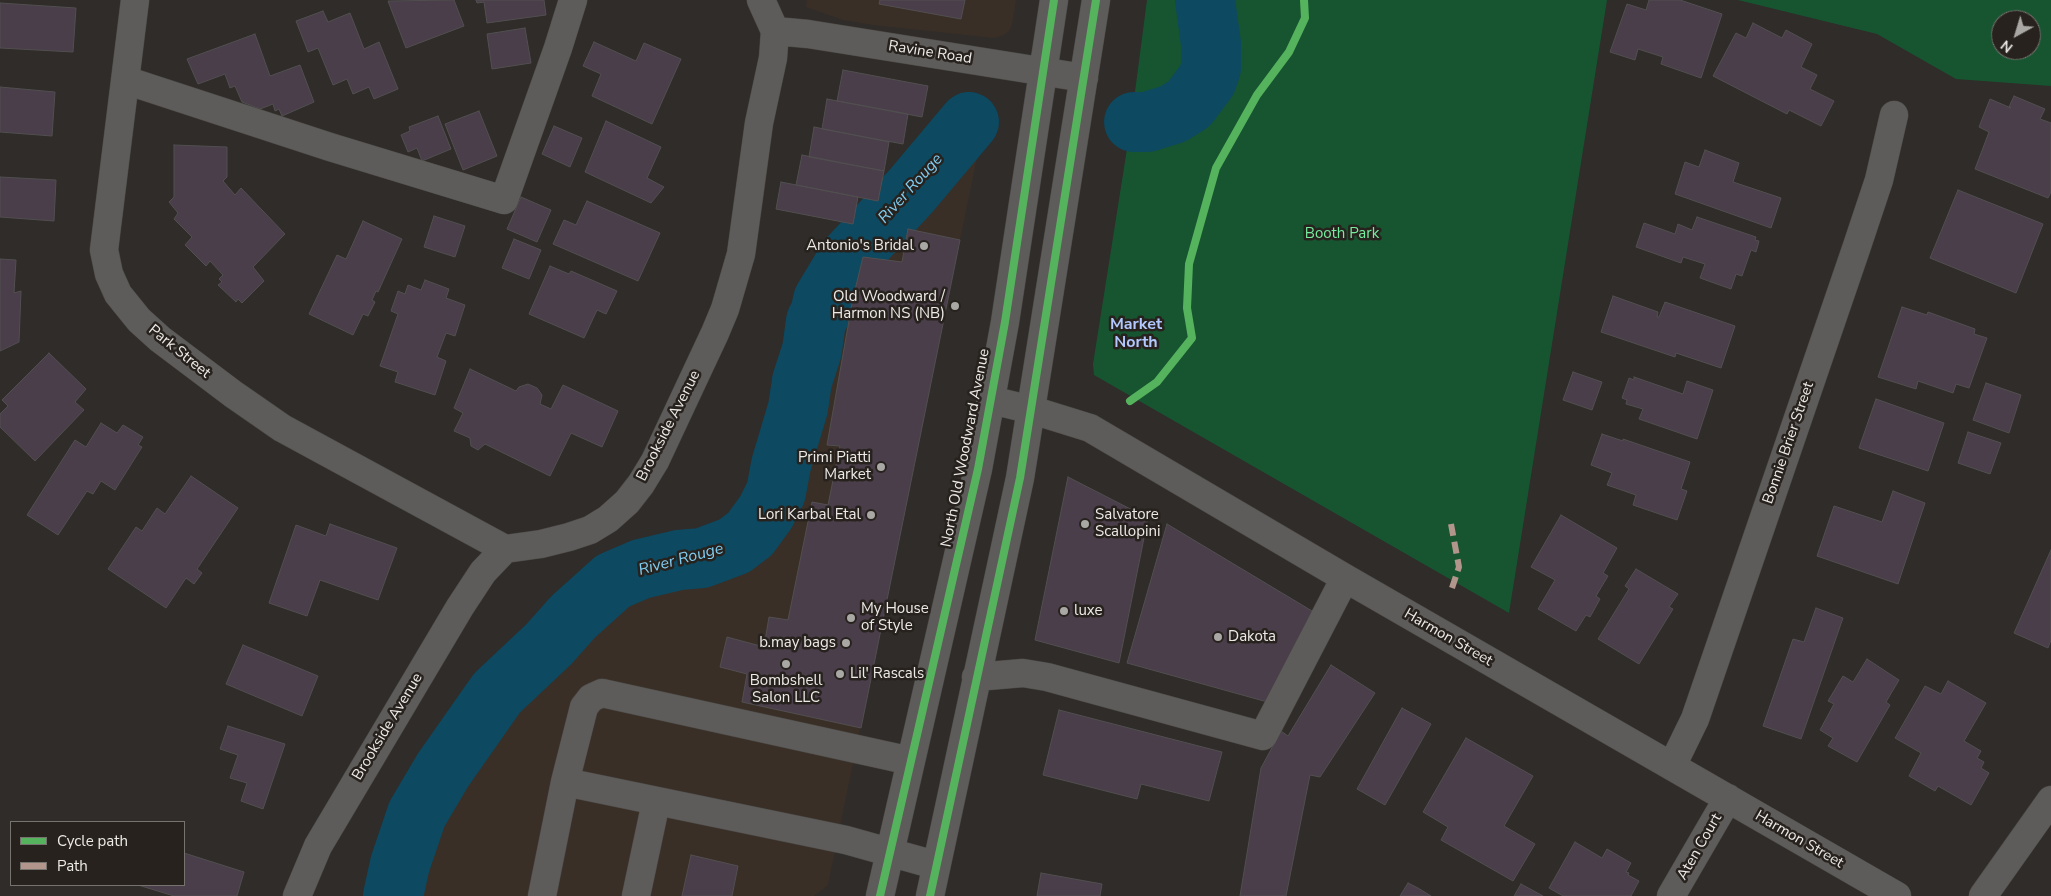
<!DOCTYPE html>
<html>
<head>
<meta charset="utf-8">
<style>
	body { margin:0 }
	#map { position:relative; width:2051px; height:896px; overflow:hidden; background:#2f2c29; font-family:"Nunito Sans",sans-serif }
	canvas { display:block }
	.legend { position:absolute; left:10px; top:821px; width:175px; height:65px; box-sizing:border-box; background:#27221d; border:1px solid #76726e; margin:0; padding:6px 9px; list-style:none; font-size:15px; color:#edeae7 }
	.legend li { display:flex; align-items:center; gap:10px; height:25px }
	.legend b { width:25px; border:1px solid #76726e }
	.north { position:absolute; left:1991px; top:10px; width:50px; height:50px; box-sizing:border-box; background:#27221d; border:1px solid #76726e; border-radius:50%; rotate:219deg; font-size:14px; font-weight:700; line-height:20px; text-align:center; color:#edeae7 }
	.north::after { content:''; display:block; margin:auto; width:18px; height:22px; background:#aaa8a4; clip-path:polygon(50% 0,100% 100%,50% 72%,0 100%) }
</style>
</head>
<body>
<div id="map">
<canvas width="2051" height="896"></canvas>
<ul class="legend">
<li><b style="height:6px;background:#56b35d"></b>Cycle path</li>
<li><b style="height:6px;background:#b2968c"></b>Path</li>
</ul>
<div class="north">N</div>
</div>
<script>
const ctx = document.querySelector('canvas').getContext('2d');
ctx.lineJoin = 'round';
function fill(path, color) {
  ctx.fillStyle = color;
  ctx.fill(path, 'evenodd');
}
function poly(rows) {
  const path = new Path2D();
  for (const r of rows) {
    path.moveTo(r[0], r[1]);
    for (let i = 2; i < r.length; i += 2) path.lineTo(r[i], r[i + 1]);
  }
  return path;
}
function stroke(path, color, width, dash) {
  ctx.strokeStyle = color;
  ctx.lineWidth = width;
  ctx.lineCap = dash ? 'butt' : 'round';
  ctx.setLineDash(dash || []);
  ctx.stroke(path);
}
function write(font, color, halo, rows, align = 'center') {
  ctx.font = font + ' "Nunito Sans",sans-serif';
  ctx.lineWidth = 5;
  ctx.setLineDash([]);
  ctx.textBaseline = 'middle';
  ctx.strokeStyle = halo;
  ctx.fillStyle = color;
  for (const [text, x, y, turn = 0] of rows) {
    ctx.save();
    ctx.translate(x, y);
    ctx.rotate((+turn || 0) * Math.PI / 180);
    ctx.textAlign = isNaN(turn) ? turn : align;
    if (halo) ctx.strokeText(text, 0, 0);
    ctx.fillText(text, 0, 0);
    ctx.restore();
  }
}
fill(poly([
	[807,0,1016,0,1012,25,1009,31,1004,35,994,38,873,25,843,20,806,7],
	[980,143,828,885,814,896,393,896,400,864,417,814,443,770,497,693,549,644,573,617,613,581,641,569,679,560,702,558,734,546,750,534,766,512,847,260]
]), '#392f27');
fill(poly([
	[1147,0,1607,0,1509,613,1094,375,1093,364,1130,130],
	[1738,0,2051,0,2051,86,1956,79,1877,34],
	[2001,20,2031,20,2031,50,2001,50]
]), '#175531');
stroke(poly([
	[1134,122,1147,122,1173,114,1189,104,1207,80,1211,68,1211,44,1205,0],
	[393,896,400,864,417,814,443,770,497,693,549,644,573,617,613,581,641,569,679,560,702,558,734,546,750,534,766,512,776,492,781,465,798,408,802,381,812,350,816,321,820,314,823,300,847,260,911,191,969,122]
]), '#0d4960', 60);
const building = poly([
	[454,0,464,26,406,48,388,1,454,0],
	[476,0,544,0,546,15,487,23,484,2,477,3,476,0],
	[880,0,965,0,961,19,879,4,880,0],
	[1649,0,1680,0,1722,14,1701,78,1661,64,1663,57,1638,49,1635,60,1610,52,1627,4,1646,10,1649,0],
	[0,3,76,8,73,52,0,48,0,3],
	[323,11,328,22,350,13,364,49,379,42,398,89,374,99,369,87,353,94,347,79,333,85,318,48,308,52,296,21,323,11],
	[1753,23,1782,38,1786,30,1812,44,1801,67,1817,75,1810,89,1834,101,1821,126,1789,110,1787,114,1713,76,1736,33,1746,38,1753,23],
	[525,28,531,63,492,69,487,34,525,28],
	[255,34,270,76,300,65,314,102,282,116,279,109,275,111,273,104,260,109,242,102,235,86,230,88,225,74,198,84,187,59,255,34],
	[594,42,636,61,644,43,681,59,652,124,592,96,601,74,583,66,594,42],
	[843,70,928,86,922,117,837,101,843,70],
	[0,87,55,92,52,136,0,132,0,87],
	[2014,96,2045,109,2040,119,2051,123,2051,192,2048,198,1975,169,1989,132,1979,127,1990,99,2011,108,2009,107,2014,96],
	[827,99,908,114,903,144,822,129,827,99],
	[479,111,497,156,463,170,445,124,479,111],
	[438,116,451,149,422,161,417,148,408,152,401,135,410,131,409,127,438,116],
	[606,121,661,147,647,178,664,187,651,203,585,172,606,121],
	[554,126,582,138,570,167,542,154,554,126],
	[814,127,889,142,884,171,809,157,814,127],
	[174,145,227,147,227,177,223,181,235,195,241,188,285,234,253,267,264,281,242,303,238,299,236,302,218,285,222,282,219,279,223,275,210,261,206,266,185,245,192,237,174,219,178,213,169,202,174,197,174,145],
	[1705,150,1739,163,1733,182,1781,198,1771,228,1675,194,1685,162,1699,167,1705,150],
	[802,155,884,171,878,201,796,185,802,155],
	[0,177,56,180,54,221,0,217,0,177],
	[781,182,858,197,853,224,776,209,781,182],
	[1958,190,2043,224,2016,293,1930,258,1958,190],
	[521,197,551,210,537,242,507,229,521,197],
	[587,201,660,233,638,281,553,244,564,220,576,225,587,201],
	[434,216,465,226,455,257,424,247,434,216],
	[1697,217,1756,237,1755,240,1759,241,1756,252,1751,250,1742,276,1736,274,1731,289,1700,278,1705,264,1683,257,1681,263,1636,247,1644,223,1675,234,1678,224,1692,230,1697,217],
	[363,221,402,239,378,292,376,291,372,300,375,302,368,316,363,314,353,335,309,314,337,255,346,259,363,221],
	[908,229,960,240,861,728,742,702,747,674,720,667,727,637,764,647,769,617,788,620,812,502,828,505,840,446,827,445,853,298,863,257,902,262,908,229],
	[514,239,541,250,529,279,502,268,514,239],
	[0,259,16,260,14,293,21,291,19,342,0,351,0,259],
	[550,266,569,274,571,271,617,291,606,314,597,310,584,338,529,314,550,266],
	[425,280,449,289,446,298,465,305,455,336,446,333,437,357,446,361,435,395,395,382,398,372,380,366,398,314,391,311,398,291,405,294,408,285,421,290,425,280],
	[1613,296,1658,312,1657,317,1659,317,1665,302,1735,326,1721,368,1676,353,1675,357,1601,332,1613,296],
	[1902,307,1927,315,1928,312,1975,329,1974,334,1987,338,1969,388,1956,384,1953,393,1918,381,1916,389,1878,377,1902,307],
	[49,353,86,389,75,402,84,410,35,461,0,427,0,414,8,406,2,400,49,353],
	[470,369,516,391,519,387,528,384,537,388,542,395,540,404,551,409,563,385,618,411,602,447,571,433,550,476,485,444,478,450,471,446,470,438,454,431,463,413,454,408,470,369],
	[1573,372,1602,382,1592,410,1563,400,1573,372],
	[1634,377,1683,394,1687,381,1713,390,1697,439,1639,419,1643,409,1626,404,1627,400,1622,398,1629,378,1634,380,1634,377],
	[1986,383,2021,395,2009,433,1973,420,1986,383],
	[1876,399,1944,423,1928,471,1859,448,1876,399],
	[101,423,117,433,123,425,143,437,138,445,142,447,115,490,101,481,93,494,87,491,58,535,27,515,75,440,86,447,101,423],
	[1968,432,2001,443,1990,474,1958,463,1968,432],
	[1602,434,1623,441,1623,439,1690,462,1681,489,1687,491,1677,520,1633,505,1636,495,1607,485,1612,473,1591,465,1602,434],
	[191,476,238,508,197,569,202,573,194,584,186,578,166,608,108,569,136,527,142,531,157,508,165,514,191,476],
	[1068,477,1148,518,1119,663,1035,640,1068,477],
	[1893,491,1925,503,1898,584,1817,556,1834,506,1882,522,1893,491],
	[1561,515,1617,548,1603,573,1608,576,1596,596,1600,599,1590,617,1586,615,1576,631,1538,609,1555,580,1531,567,1561,515],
	[330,524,397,548,378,600,320,580,307,616,269,603,296,525,326,536,330,524],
	[1167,524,1312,611,1271,703,1127,663,1167,524],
	[2051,550,2051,640,2048,648,2014,633,2051,550],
	[1636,569,1678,594,1669,607,1673,609,1639,664,1598,639,1629,589,1625,586,1636,569],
	[1816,608,1843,618,1801,739,1763,726,1793,639,1804,642,1816,608],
	[243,645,318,676,302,716,226,684,243,645],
	[1867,659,1899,680,1886,702,1890,705,1857,762,1828,746,1833,738,1820,730,1834,704,1828,701,1843,676,1853,682,1867,659],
	[1331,665,1375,693,1320,777,1310,775,1286,896,1240,896,1261,768,1281,731,1288,736,1331,665],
	[1948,681,1986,703,1964,741,1981,751,1977,758,1984,762,1981,768,1989,773,1971,805,1938,786,1935,791,1909,776,1921,753,1895,738,1925,686,1941,694,1948,681],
	[1402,708,1431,724,1385,805,1357,789,1402,708],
	[1059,710,1222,752,1209,801,1141,784,1137,799,1043,775,1059,710],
	[228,726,285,744,263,809,241,801,247,783,230,778,238,755,220,749,228,726],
	[1466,738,1533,776,1504,826,1535,844,1513,881,1441,840,1448,827,1423,812,1466,738],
	[1575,842,1602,858,1607,849,1631,863,1626,872,1629,873,1628,875,1639,881,1631,896,1563,896,1549,888,1575,842],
	[184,853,244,872,237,896,174,896,138,885,184,885,184,853],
	[691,855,738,866,732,896,682,896,691,855],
	[1041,873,1102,884,1100,896,1037,896,1041,873],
	[1408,883,1418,888,1431,896,1400,896,1408,883],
	[1521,884,1543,896,1514,896,1521,884]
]);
fill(building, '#493e4a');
stroke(building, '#524f50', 1);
const minor = poly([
	[135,0,104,250,109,274,118,294,139,320,160,339,233,394,282,428,505,549],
	[775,31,808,34,1084,78],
	[125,80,330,147,504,200,558,48,573,0],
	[991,400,1032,410,1090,428,1345,578,1897,896],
	[976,677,1023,673,1047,677,1263,736,1345,578],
	[1672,766,1695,719,1857,246,1879,180,1894,115],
	[565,782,584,707,591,698,602,693,911,761],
	[297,896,318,846,460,607,483,572,505,549,541,544,569,537,590,530,608,519,627,502,641,484,655,461,715,333,725,309,741,254,759,123,773,58,775,31,761,0],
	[542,896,565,782,846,840,935,865],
	[636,896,656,802],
	[880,896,978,469,1005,322,1054,0],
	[930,896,1020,478,1096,0],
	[1671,896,1728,798],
	[1983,896,2051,800]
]);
stroke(minor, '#4a4845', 29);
stroke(minor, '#5e5c5a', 28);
stroke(poly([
	[1451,524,1459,567,1452,588]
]), '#b2968c', 6, [12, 6]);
stroke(poly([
	[1130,401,1157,382,1192,338,1187,308,1189,264,1216,168,1257,95,1289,52,1305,18,1304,0],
	[880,896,978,469,1005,322,1054,0],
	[930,896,1020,478,1096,0]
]), '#56b35d', 8);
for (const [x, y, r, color] of [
	[924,246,5,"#aaa8a4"],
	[955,306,5,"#aaa8a4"],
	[881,467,5,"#aaa8a4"],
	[871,515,5,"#aaa8a4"],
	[1085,524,5,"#aaa8a4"],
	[1064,611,5,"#aaa8a4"],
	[851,618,5,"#aaa8a4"],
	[1218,637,5,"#aaa8a4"],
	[846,643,5,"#aaa8a4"],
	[786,664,5,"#aaa8a4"],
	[840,674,5,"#aaa8a4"]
]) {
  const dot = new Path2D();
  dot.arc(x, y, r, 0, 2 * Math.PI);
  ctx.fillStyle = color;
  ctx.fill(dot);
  stroke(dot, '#27221d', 2);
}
write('15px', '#edeae7', '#27221d', [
	["Ravine Road",930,53,9],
	["Park Street",179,352,39],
	["Brookside Avenue",669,426,-63],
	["Bonnie Brier Street",1789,443,-71],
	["North Old Woodward Avenue",966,448,-79],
	["Harmon Street",1448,638,30],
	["Brookside Avenue",388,727,-59],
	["Harmon Street",1799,840,30],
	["Aten Court",1700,847,-60]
]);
write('15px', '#76ec9f', '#27221d', [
	["Booth Park",1342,234]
]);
write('15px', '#edeae7', '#27221d', [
	["Antonio's Bridal",914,246],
	["Old Woodward /",945,297],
	["Harmon NS (NB)",945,314],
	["Primi Piatti",871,458],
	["Market",871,475],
	["Lori Karbal Etal",861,515],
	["Salvatore",1095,515,"left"],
	["Scallopini",1095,532,"left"],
	["My House",861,609,"left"],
	["of Style",861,626,"left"],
	["luxe",1074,611,"left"],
	["Dakota",1228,637,"left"],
	["b.may bags",836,643],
	["Lil' Rascals",850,674,"left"],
	["Bombshell",786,681,"center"],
	["Salon LLC",786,698,"center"]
], 'right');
write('italic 16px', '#80cdf1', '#27221d', [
	["River Rouge",911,189,-48],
	["River Rouge",681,560,-15]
]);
write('bold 16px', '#b2c8fe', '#27221d', [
	["Market",1136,325],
	["North",1136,343]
]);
</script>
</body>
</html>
